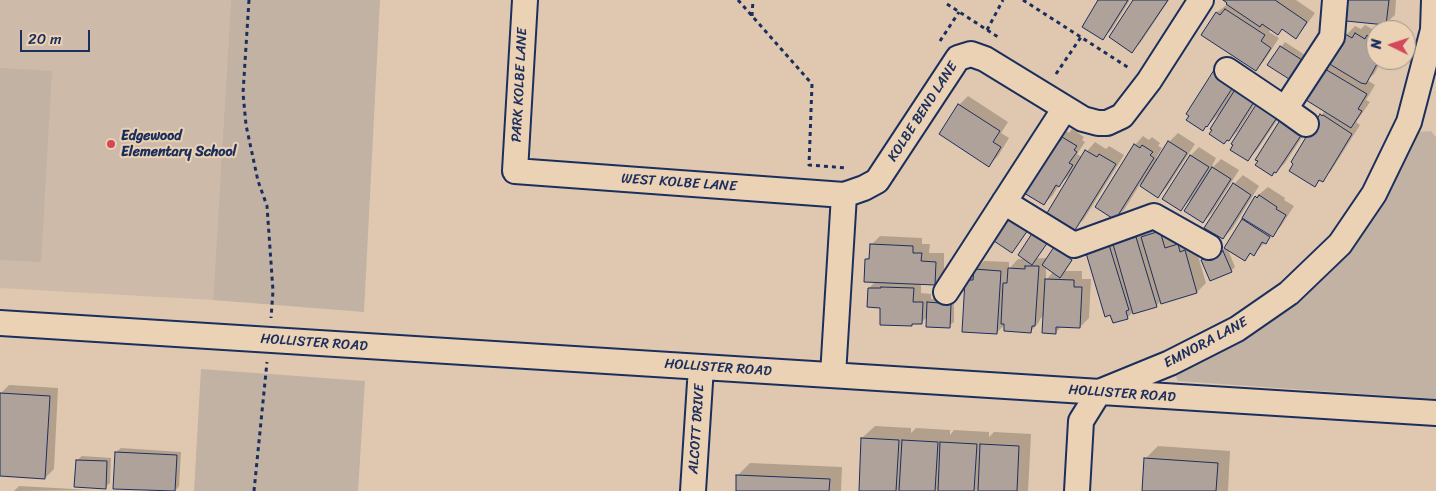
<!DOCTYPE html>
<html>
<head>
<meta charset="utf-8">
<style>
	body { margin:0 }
	#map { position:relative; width:1436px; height:491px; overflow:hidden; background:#dfc8af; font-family:Sriracha,sans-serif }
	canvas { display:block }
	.north { position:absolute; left:1366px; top:20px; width:50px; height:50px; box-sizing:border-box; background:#ecd2b4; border:1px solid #989192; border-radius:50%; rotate:274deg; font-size:14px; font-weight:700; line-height:20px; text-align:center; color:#1b2f5e }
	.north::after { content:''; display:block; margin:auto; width:18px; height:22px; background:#d1495b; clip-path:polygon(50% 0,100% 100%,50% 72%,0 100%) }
	.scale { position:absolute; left:20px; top:30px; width:70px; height:22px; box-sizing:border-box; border:2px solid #1b2f5e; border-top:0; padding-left:6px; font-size:15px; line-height:18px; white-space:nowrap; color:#1b2f5e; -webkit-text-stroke:4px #ecd2b4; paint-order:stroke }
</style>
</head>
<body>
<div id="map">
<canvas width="1436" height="491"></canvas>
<div class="north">N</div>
<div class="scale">20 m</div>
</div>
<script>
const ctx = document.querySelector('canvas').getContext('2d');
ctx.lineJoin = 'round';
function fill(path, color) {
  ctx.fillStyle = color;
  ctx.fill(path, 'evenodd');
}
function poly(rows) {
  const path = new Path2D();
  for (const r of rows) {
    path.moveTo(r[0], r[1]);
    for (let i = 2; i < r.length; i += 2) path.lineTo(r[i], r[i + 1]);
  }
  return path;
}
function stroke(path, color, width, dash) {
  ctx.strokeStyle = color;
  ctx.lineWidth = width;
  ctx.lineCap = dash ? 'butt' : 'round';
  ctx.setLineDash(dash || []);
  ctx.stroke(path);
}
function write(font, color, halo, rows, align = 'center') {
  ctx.font = font + ' Sriracha,sans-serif';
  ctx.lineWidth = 4;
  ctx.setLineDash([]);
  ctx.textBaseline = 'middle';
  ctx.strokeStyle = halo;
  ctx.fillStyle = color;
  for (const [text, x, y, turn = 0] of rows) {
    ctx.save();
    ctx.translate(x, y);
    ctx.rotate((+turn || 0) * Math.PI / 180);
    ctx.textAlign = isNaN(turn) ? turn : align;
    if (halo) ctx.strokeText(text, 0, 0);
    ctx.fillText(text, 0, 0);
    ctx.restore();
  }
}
fill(poly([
	[0,0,231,0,213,300,0,288]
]), '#cdbaa8');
fill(poly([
	[231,0,380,0,364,312,213,300],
	[0,68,52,71,41,262,0,260],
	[1431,131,1436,137,1436,399,1178,381,1173,370,1220,347,1382,201,1418,132],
	[201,369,365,381,358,491,194,491]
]), '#c2b2a3');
fill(poly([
	[1100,0,1130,0,1112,29,1103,38],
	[1134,0,1169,0,1141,42,1132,51],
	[1226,0,1296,0,1315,13,1304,28,1296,37,1283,28,1271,28,1269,32,1279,38,1264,61,1255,70,1216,13,1229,3],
	[1350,0,1396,0,1395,15,1386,23],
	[1365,25,1374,30,1377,27,1381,30,1376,30,1376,60,1382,60,1374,74,1367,80,1375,85,1366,100,1370,102,1356,122,1360,125,1331,171,1315,185,1321,115,1325,111,1308,100,1326,69,1332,64,1330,62,1346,35,1355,26,1361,29],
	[1285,42,1305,55,1289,77,1281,47],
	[1224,62,1243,75,1235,90,1247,77,1265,88,1238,131,1229,140,1220,113,1207,126,1215,71],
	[1269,92,1288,104,1257,150,1248,159],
	[968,96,1008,122,1001,133,1009,138,998,156,989,165,940,134,959,105],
	[1314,119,1285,163,1276,172,1257,165],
	[1072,129,1084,137,1082,140,1085,142,1077,154,1082,157,1095,142,1106,149,1109,146,1124,155,1084,219,1075,228,1072,173,1059,185,1053,195,1044,204,1058,140,1067,131,1069,133],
	[1178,133,1195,144,1167,187,1158,196,1140,184,1124,210,1115,218,1135,145,1143,136,1149,140,1152,137,1160,143,1158,146,1162,148,1156,158,1158,159,1169,142],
	[1199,147,1216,158,1210,170,1221,159,1239,170,1212,213,1203,222,1193,197,1180,210,1190,156],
	[1243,175,1259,186,1232,229,1223,238,1234,184],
	[1268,187,1285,198,1284,200,1294,206,1281,226,1254,254,1252,253,1244,260,1228,250,1235,267,1231,271,1203,260,1207,256,1225,248,1256,197],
	[1169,223,1194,242,1206,283,1197,292,1162,303,1161,301,1156,306,1134,311,1127,318,1087,253,1145,229,1146,234,1151,229],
	[880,236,922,238,922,244,930,244,929,253,944,253,944,275,935,284,921,283,921,293,931,294,931,299,954,300,954,322,949,326,927,317,921,323,913,323,911,325,882,307,869,288,876,281,866,260,871,255,871,245],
	[1059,244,1076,255,1065,271,1082,271,1082,279,1091,279,1089,318,1080,327,1062,326,1055,333,1044,315,1040,319,1039,322,1031,331,1006,324,996,333,966,280,984,261,1009,262,1009,269,1018,259,1048,258],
	[1046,267,1053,272,1046,280],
	[9,385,58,388,54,469,45,478,0,475,0,394],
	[875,426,911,428,911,433,916,428,950,430,950,435,954,430,989,432,989,437,994,432,1031,434,1028,491,860,491,862,438],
	[1158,446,1230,451,1228,491,1143,491,1145,459],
	[121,448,181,452,179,486,175,491,116,452],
	[82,456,111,458,110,483,105,487,77,460],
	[750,463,842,467,841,491,737,491,738,475],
	[19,486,91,490,14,491]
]), '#0003');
const building = poly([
	[1098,0,1128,0,1103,40,1082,27,1098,0],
	[1133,0,1168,0,1132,53,1109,37,1133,0],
	[1223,0,1275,0,1307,22,1296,39,1282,29,1278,35,1262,24,1260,27,1226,4,1227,3,1223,0],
	[1348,0,1389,0,1386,25,1346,21,1348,0],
	[1225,9,1265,35,1261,41,1271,48,1256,71,1201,35,1216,12,1220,15,1225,9],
	[1355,33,1365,39,1367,35,1376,41,1376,58,1374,62,1377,64,1366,84,1361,83,1328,63,1345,34,1352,38,1355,33],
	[1280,46,1302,60,1289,79,1267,65,1280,46],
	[1325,69,1367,94,1358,109,1362,111,1351,128,1306,100,1325,69],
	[1214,70,1235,84,1207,127,1206,126,1203,131,1186,120,1189,116,1186,114,1214,70],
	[1238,85,1257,97,1229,141,1227,140,1224,144,1209,134,1212,130,1210,129,1238,85],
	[1259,100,1280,113,1248,161,1230,150,1233,145,1231,144,1259,100],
	[958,104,1000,131,993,142,1001,147,989,167,939,134,958,104],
	[1284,114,1306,128,1276,173,1274,172,1272,176,1255,165,1258,161,1255,160,1284,114],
	[1320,114,1322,116,1323,115,1352,134,1323,182,1319,180,1315,187,1289,171,1293,164,1291,162,1320,114],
	[1062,137,1077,146,1074,150,1077,152,1069,163,1073,165,1059,187,1056,185,1044,205,1024,193,1057,139,1060,141,1062,137],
	[1168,141,1187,153,1158,198,1140,186,1168,141],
	[1134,144,1140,148,1142,145,1153,152,1150,155,1154,158,1115,220,1095,207,1134,144],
	[1085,150,1097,157,1099,154,1116,164,1075,230,1047,213,1085,150],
	[1190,155,1209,167,1181,211,1162,199,1190,155],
	[1212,167,1231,179,1203,223,1184,211,1212,167],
	[1233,183,1251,195,1223,239,1204,228,1233,183],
	[1259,195,1277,207,1276,209,1286,215,1273,237,1242,218,1255,196,1257,198,1259,195],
	[1010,217,1028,230,1012,253,994,241,1010,217],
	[1242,219,1270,237,1266,244,1262,242,1254,256,1250,253,1245,261,1224,248,1242,219],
	[1160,231,1165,248,1178,244,1180,252,1185,250,1197,293,1161,304,1141,237,1160,231],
	[1033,232,1048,242,1032,265,1018,255,1033,232],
	[1136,237,1157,307,1133,314,1113,244,1136,237],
	[870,244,913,246,913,253,922,253,921,261,936,262,935,285,864,282,865,259,869,259,870,244],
	[1109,245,1129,310,1126,311,1128,319,1113,323,1110,315,1105,317,1086,253,1109,245],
	[1054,247,1072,260,1060,278,1042,265,1054,247],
	[1223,251,1232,272,1210,281,1201,260,1223,251],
	[1025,266,1039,266,1035,326,1032,326,1031,333,1004,331,1004,324,1001,324,1003,283,1007,283,1008,268,1025,269,1025,266],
	[974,269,1001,271,997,334,962,332,965,280,973,280,974,269],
	[1045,279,1074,280,1074,287,1082,287,1080,328,1056,327,1056,334,1042,333,1045,279],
	[881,287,914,288,913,302,923,302,922,324,912,324,912,326,880,325,880,308,867,307,868,288,881,288,881,287],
	[927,302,951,304,950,328,926,327,927,302],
	[0,393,50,396,45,479,0,476,0,393],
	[861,438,899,440,896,491,859,491,861,438],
	[902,440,938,442,935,491,899,491,902,440],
	[940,442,977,444,974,491,938,491,940,442],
	[980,444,1019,446,1017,491,978,491,980,444],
	[115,452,177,455,175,491,113,489,115,452],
	[1144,458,1218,463,1216,491,1142,491,1144,458],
	[76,460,107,461,106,489,74,487,76,460],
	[736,475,830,479,829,491,736,491,736,475]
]);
fill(building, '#afa29b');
stroke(building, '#1b2f5e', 1);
const minor = poly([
	[525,0,515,171,844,195],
	[1434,0,1433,30,1435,45],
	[1227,70,1285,109,1332,37,1335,0],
	[1285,109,1306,124],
	[1004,202,1074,245,1154,216,1209,247],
	[946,292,1065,108],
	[0,323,1436,413],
	[833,375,844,195,864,188,877,181,958,58,971,54,985,59,1083,119,1098,123,1107,123,1122,116,1149,81,1201,0],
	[693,491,701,367],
	[1077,491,1081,421,1099,392,1170,363,1237,329,1289,293,1340,244,1374,194,1409,122,1433,30]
]);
stroke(minor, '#1b2f5e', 28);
stroke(poly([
	[249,0,243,93,246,125,258,181,267,206,273,291,271,318],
	[738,0,812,84,809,165,847,168],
	[1023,0,1129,68],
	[947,4,998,37],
	[752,16,753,0],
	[987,30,1003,0],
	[940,41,959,12],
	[1056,74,1081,37],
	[254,491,267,362]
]), '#1b2f5e', 3, [4, 4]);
stroke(minor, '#ecd2b4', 24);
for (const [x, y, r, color] of [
	[111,144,5,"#d1495b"]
]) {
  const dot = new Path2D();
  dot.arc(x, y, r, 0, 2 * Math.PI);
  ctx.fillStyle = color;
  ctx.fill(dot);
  stroke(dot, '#ecd2b4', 2);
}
write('14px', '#1b2f5e', '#ecd2b4', [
	["PARK KOLBE LANE",520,85,-87],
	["KOLBE BEND LANE",923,112,-57],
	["WEST KOLBE LANE",679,183,4],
	["HOLLISTER ROAD",314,343,4],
	["EMNORA LANE",1206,343,-28],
	["HOLLISTER ROAD",718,368,4],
	["HOLLISTER ROAD",1122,394,4],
	["ALCOTT DRIVE",697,429,-86]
]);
write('bold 14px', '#1b2f5e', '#ecd2b4', [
	["Edgewood",121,136],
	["Elementary School",121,152]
], 'left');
</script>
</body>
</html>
